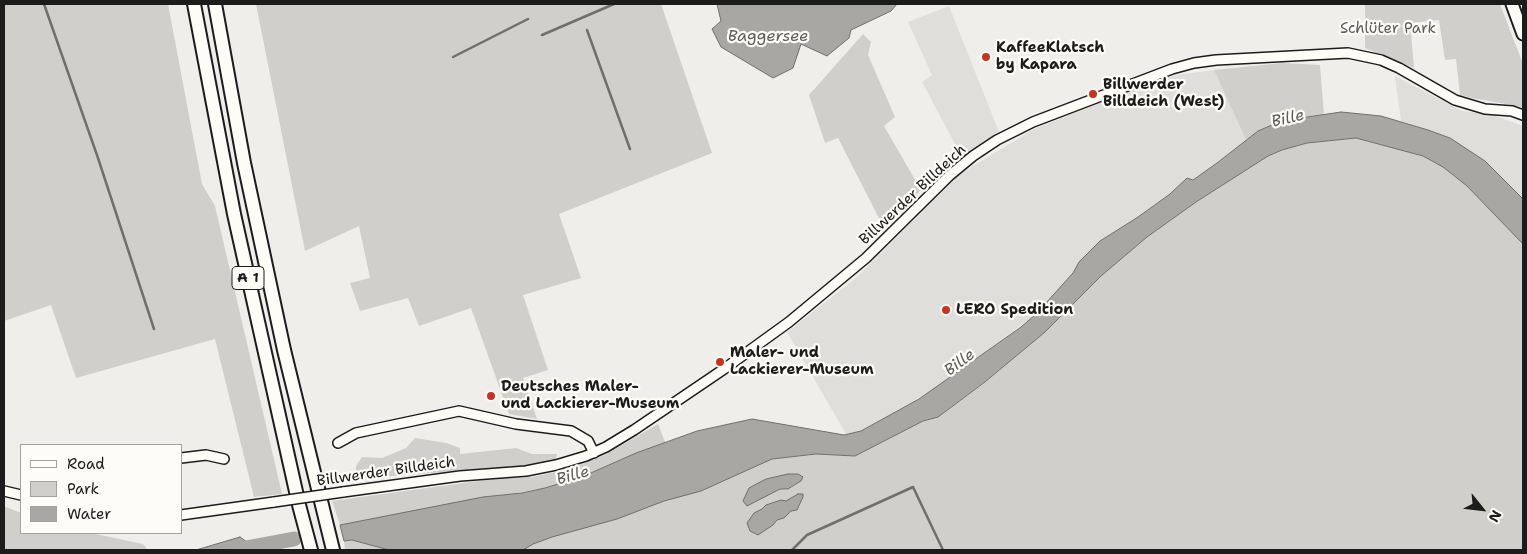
<!DOCTYPE html>
<html>
<head>
<meta charset="utf-8">
<style>
	body { margin:0 }
	#map { position:relative; width:1527px; height:554px; overflow:hidden; background:#f0eeea; font-family:"Shantell Sans",sans-serif }
	canvas { display:block }
	.frame { position:absolute; inset:0; border:5px solid #1c1c1c; pointer-events:none }
	.legend { position:absolute; left:20px; top:444px; width:162px; height:90px; box-sizing:border-box; background:#fdfcf7; border:1px solid #a3a29f; margin:0; padding:6px 9px; list-style:none; font-size:15px; color:#1c1c1c }
	.legend li { display:flex; align-items:center; gap:10px; height:25px }
	.legend b { width:25px; border:1px solid #a3a29f }
	.north { position:absolute; left:1457px; top:484px; width:50px; height:50px; -webkit-text-stroke:4px #fdfcf7; paint-order:stroke; rotate:119deg; font-size:14px; font-weight:700; line-height:20px; text-align:center; color:#1c1c1c }
	.north::after { content:''; display:block; margin:auto; width:18px; height:22px; background:#1c1c1c; clip-path:polygon(50% 0,100% 100%,50% 72%,0 100%) }
</style>
</head>
<body>
<div id="map">
<canvas width="1527" height="554"></canvas>
<div class="frame"></div>
<ul class="legend">
<li><b style="height:6px;background:#fdfcf7"></b>Road</li>
<li><b style="height:14px;background:#d0cfcc"></b>Park</li>
<li><b style="height:14px;background:#a8a7a3"></b>Water</li>
</ul>
<div class="north">N</div>
</div>
<script>
const ctx = document.querySelector('canvas').getContext('2d');
ctx.lineJoin = 'round';
function fill(path, color) {
  ctx.fillStyle = color;
  ctx.fill(path, 'evenodd');
}
function poly(rows) {
  const path = new Path2D();
  for (const r of rows) {
    path.moveTo(r[0], r[1]);
    for (let i = 2; i < r.length; i += 2) path.lineTo(r[i], r[i + 1]);
  }
  return path;
}
function stroke(path, color, width, dash) {
  ctx.strokeStyle = color;
  ctx.lineWidth = width;
  ctx.lineCap = dash ? 'butt' : 'round';
  ctx.setLineDash(dash || []);
  ctx.stroke(path);
}
function write(font, color, halo, rows, align = 'center') {
  ctx.font = font + ' "Shantell Sans",sans-serif';
  ctx.lineWidth = 4.5;
  ctx.setLineDash([]);
  ctx.textBaseline = 'middle';
  ctx.strokeStyle = halo;
  ctx.fillStyle = color;
  for (const [text, x, y, turn = 0] of rows) {
    ctx.save();
    ctx.translate(x, y);
    ctx.rotate((+turn || 0) * Math.PI / 180);
    ctx.textAlign = isNaN(turn) ? turn : align;
    if (halo) ctx.strokeText(text, 0, 0);
    ctx.fillText(text, 0, 0);
    ctx.restore();
  }
}
fill(poly([
	[949,6,999,132,962,157,922,82,932,75,908,22],
	[1214,70,1246,140,1217,163,1192,180,1187,179,1170,194,1138,217,1100,241,1079,262,1073,273,1036,314,953,376,896,413,861,431,846,434,787,332,856,278,960,174,1034,129,1169,76],
	[1395,76,1462,111,1493,115,1523,126,1523,199,1485,161,1428,130,1401,121]
]), '#e0deda');
fill(poly([
	[4,4,168,4,202,184,215,206,282,494,254,497,215,339,76,378,51,305,4,321],
	[256,4,661,4,712,153,559,214,581,278,523,295,548,370,523,378,537,419,509,414,471,308,419,326,408,298,360,311,350,283,370,278,359,226,305,251],
	[1365,4,1500,4,1523,64,1523,107,1472,98,1460,95,1456,59,1445,60,1439,20,1410,23,1414,68,1365,48],
	[863,34,871,42,868,55,895,117,884,126,921,190,884,228,838,138,825,143,809,95],
	[1282,63,1320,65,1324,115,1301,118,1272,125,1258,131,1246,140,1214,70],
	[1356,138,1423,156,1443,167,1467,186,1523,244,1523,550,511,550,770,459,821,454,855,456,923,421,938,417,986,382,1045,332,1101,276,1147,237,1196,202,1268,156,1282,150,1307,143],
	[798,474,798,483,791,488,786,490,780,489,747,505,745,496,766,479,772,477,777,478,784,475],
	[658,424,666,444,636,453,584,476,545,488,340,525,332,501,500,478,532,477,565,470,605,455],
	[415,438,446,443,460,448,460,454,516,448,532,454,557,454,556,459,545,463,522,466,366,478,356,476,356,466,362,457,382,458,406,448],
	[4,506,21,513,21,533,91,533,143,544,148,550,4,550],
	[352,540,389,550,345,550,344,541]
]), '#d0cfcc');
const water = poly([
	[717,4,897,4,891,11,851,30,849,38,827,56,801,44,793,68,773,78,721,47,712,29,721,21,717,4],
	[1341,112,1381,116,1428,130,1450,138,1485,161,1523,199,1523,244,1467,186,1443,167,1423,156,1356,138,1307,143,1282,150,1268,156,1196,202,1147,237,1101,276,1045,332,985,382,938,417,923,421,855,456,816,454,772,459,701,491,664,501,617,519,552,537,533,544,523,550,389,550,352,540,344,541,340,525,483,497,522,493,545,488,584,476,636,453,697,431,752,419,844,435,861,431,919,399,1021,327,1036,314,1073,273,1079,262,1100,241,1138,217,1170,194,1187,178,1193,180,1217,163,1258,131,1272,125,1301,118,1341,112],
	[788,474,798,474,803,477,801,481,788,489,780,489,747,506,743,501,749,488,766,479,788,474],
	[798,494,803,494,803,497,797,510,791,511,784,518,777,520,773,525,758,535,750,531,747,523,754,513,762,509,766,505,781,500,786,501,798,494],
	[240,537,247,542,249,550,196,550,240,537]
]);
fill(water, '#a8a7a3');
stroke(water, '#706f6d', 1);
stroke(poly([
	[44,4,98,158,154,329],
	[587,30,630,149],
	[542,35,614,4],
	[453,57,528,19],
	[792,550,807,535,913,487,943,550]
]), '#706f6d', 2.5);
stroke(poly([
	[235,550,294,539]
]), '#a8a7a3', 15);
const minor = poly([
	[338,443,356,433,459,411,516,424,571,431,588,441,594,453],
	[181,458,206,455,224,459],
	[4,491,21,495],
	[343,492,460,476,526,471,556,465,586,456,606,447,634,430,724,369,789,322,866,258,950,175,973,156,997,140,1033,122,1172,69,1194,63,1216,60,1348,53,1381,60,1399,68,1455,100,1485,109,1512,111,1523,115],
	[181,515,274,502]
]);
const major = poly([
	[1512,4,1523,34]
]);
const highway = poly([
	[194,4,234,214,299,505,311,550],
	[215,4,244,163,284,350,333,550]
]);
stroke(minor, '#1c1c1c', 12);
stroke(major, '#1c1c1c', 15);
stroke(highway, '#1c1c1c', 16);
stroke(minor, '#fdfcf7', 9);
stroke(major, '#fdfcf7', 11);
stroke(highway, '#fdfcf7', 12);
const minorBridge = poly([
	[274,502,343,492]
]);
stroke(minorBridge, '#1c1c1c', 12, []);
stroke(minorBridge, '#fdfcf7', 9);
for (const [x, y, r, color] of [
	[986,57,5,"#c8321e"],
	[1093,94,5,"#c8321e"],
	[946,310,5,"#c8321e"],
	[720,362,5,"#c8321e"],
	[491,396,5,"#c8321e"]
]) {
  const dot = new Path2D();
  dot.arc(x, y, r, 0, 2 * Math.PI);
  ctx.fillStyle = color;
  ctx.fill(dot);
  stroke(dot, '#fdfcf7', 2);
}
for (const [x, y, w] of [
	[248,278,32]
]) {
  const box = new Path2D();
  box.roundRect(x - w / 2, y - 11.5, w, 23, 4);
  ctx.fillStyle = '#fdfcf7';
  ctx.fill(box);
  stroke(box, '#1c1c1c', 1);
}
write('bold 14px', '#1c1c1c', null, [
	["A 1",248,278]
]);
write('15px', '#5b5b5a', '#fdfcf7', [
	["Schlüter Park",1388,29]
]);
write('bold 15px', '#1c1c1c', '#fdfcf7', [
	["KaffeeKlatsch",996,48],
	["by Kapara",996,65],
	["Billwerder",1103,85],
	["Billdeich (West)",1103,102],
	["LERO Spedition",956,310],
	["Maler- und",730,353],
	["Lackierer-Museum",730,370],
	["Deutsches Maler-",501,387],
	["und Lackierer-Museum",501,404]
], 'left');
write('15px', '#1c1c1c', '#fdfcf7', [
	["Billwerder Billdeich",913,195,-43],
	["Billwerder Billdeich",386,472,-8]
]);
write('italic 16px', '#5b5b59', '#fdfcf7', [
	["Baggersee",768,37],
	["Bille",1288,119,-13],
	["Bille",960,363,-37],
	["Bille",573,476,-16]
]);
</script>
</body>
</html>
